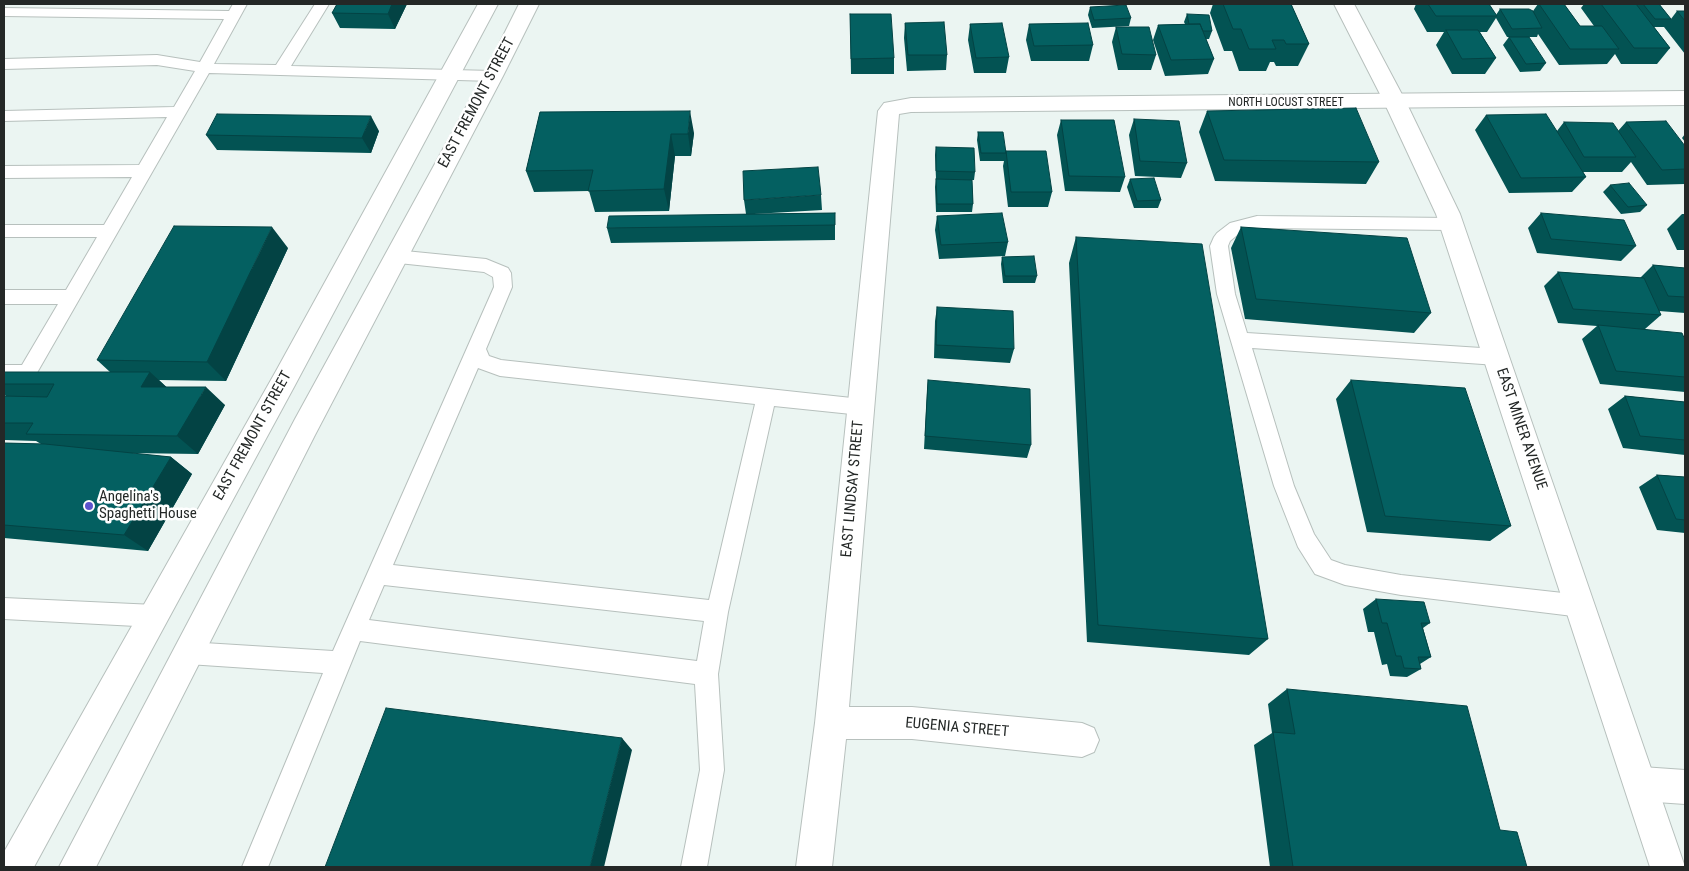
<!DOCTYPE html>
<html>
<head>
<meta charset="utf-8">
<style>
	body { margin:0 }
	#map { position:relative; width:1689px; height:871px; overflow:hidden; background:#ebf5f2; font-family:"Roboto Condensed",sans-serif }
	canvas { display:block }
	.frame { position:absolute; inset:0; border:5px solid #242827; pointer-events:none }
</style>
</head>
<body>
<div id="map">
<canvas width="1689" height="871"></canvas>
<div class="frame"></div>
</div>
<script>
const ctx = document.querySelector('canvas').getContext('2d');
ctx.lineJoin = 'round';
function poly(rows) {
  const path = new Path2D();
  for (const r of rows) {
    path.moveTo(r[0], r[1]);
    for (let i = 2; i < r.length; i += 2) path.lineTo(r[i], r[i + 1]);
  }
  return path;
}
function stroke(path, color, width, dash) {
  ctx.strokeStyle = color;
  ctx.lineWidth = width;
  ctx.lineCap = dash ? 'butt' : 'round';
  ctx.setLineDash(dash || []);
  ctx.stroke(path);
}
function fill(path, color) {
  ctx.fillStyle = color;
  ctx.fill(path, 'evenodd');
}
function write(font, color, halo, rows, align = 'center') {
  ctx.font = font + ' "Roboto Condensed",sans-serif';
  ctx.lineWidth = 5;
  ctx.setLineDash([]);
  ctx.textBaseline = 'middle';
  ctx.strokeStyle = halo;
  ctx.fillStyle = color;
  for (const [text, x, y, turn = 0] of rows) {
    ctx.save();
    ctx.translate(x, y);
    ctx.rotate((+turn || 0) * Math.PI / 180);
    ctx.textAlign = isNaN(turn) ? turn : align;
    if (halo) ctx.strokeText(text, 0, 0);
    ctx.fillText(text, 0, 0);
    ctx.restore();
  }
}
const service = poly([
	[233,4,247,4,214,64,276,65,315,4,329,4,291,66,493,71,498,73,501,76,498,79,493,81,209,73,34,378,27,381,4,381,4,365,22,365,58,304,4,304,4,290,66,290,97,237,4,237,4,225,104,225,132,177,4,178,4,166,139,165,167,117,4,121,4,111,174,107,195,71,157,65,4,69,4,59,157,55,200,62,224,19,4,16,4,8,229,11,233,4],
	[1257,216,1451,218,1457,220,1460,224,1457,228,1451,230,1257,228,1241,232,1230,241,1228,246,1235,294,1247,333,1497,349,1504,352,1506,357,1504,362,1497,365,1252,348,1294,486,1314,534,1331,560,1345,565,1401,575,1581,595,1589,599,1592,606,1589,613,1581,617,1401,595,1345,585,1315,574,1298,547,1274,486,1217,294,1210,246,1214,237,1217,233,1230,223,1257,216],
	[395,250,486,259,508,268,511,273,512,287,486,349,489,356,501,360,861,399,868,401,871,407,868,413,861,415,774,406,728,612,718,674,724,770,707,867,681,867,700,770,695,684,360,641,268,867,242,867,323,673,188,664,180,661,177,653,180,645,188,642,333,651,494,287,493,277,484,272,389,262,386,257,389,252,395,250],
	[478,368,500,376,755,404,709,600,393,565,478,368],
	[384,585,704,621,697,661,369,620,384,585],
	[4,598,155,605,163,608,166,616,163,624,155,627,4,619,4,598]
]);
const minor = poly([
	[1685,91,1685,105,911,112,899,114,849,707,912,707,1082,723,1094,728,1099,740,1094,752,1082,757,912,739,846,739,832,867,796,867,815,723,878,111,884,103,911,98,1685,91],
	[1642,767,1685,770,1685,804,1642,801,1630,796,1625,784,1630,772,1642,767]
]);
const tertiary = poly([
	[1334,4,1354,4,1406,102,1460,214,1685,867,1650,867,1436,214,1384,102,1334,4]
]);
const secondary = poly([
	[478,4,498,4,294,387,34,867,4,867,4,852,276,371,478,4],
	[519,4,539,4,503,76,315,435,96,867,59,867,295,419,483,76,519,4]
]);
stroke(service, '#b7c0bd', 2);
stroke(minor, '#b7c0bd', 2);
stroke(tertiary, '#b7c0bd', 2);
stroke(secondary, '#b7c0bd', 2);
fill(service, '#fff');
fill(minor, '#fff');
fill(tertiary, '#fff');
fill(secondary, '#fff');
fill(poly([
	[337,4,407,4,395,29,340,28,332,13],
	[1213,4,1291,4,1309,44,1298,66,1276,66,1274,62,1270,62,1266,71,1239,71,1232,51,1224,51,1210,13],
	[1416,4,1489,4,1496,15,1500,9,1533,11,1538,4,1564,4,1580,26,1594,26,1581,8,1584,4,1659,4,1671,19,1677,11,1685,11,1685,54,1664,27,1654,27,1670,48,1657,64,1621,64,1615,54,1607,64,1559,65,1538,34,1537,37,1507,37,1496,18,1487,32,1480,32,1496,58,1485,74,1452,74,1436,45,1444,32,1427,32,1414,9],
	[1090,7,1131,18,1129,26,1092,28,1088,15],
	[850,14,894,58,894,74,851,74],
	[1187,14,1212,31,1209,39,1206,39,1214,59,1208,74,1165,76,1153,40,1158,25,1185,24,1184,22],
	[905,23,947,55,946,70,907,71,904,38],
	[970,24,1009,57,1006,73,974,73,968,40],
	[1029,24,1093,45,1089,61,1031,61,1026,40],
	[1116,27,1156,55,1151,70,1118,70,1112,42],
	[1509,37,1546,63,1540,71,1520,72,1503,45],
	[1207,111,1379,162,1366,184,1215,181,1199,132],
	[540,112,694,133,691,156,675,156,669,211,595,212,589,191,534,192,526,171],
	[1486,115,1557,131,1564,122,1618,131,1626,122,1685,146,1685,184,1647,185,1631,162,1622,172,1583,172,1586,177,1572,192,1509,193,1475,130],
	[1134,119,1187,163,1181,178,1135,176,1129,135],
	[1061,120,1125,177,1120,192,1065,191,1057,135],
	[379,131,371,153,217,150,206,135],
	[978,132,1006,151,1052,192,1048,207,1008,207,1003,166,1004,161,980,161,977,140],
	[1685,134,1685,142,1682,138],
	[936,147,975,172,974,180,972,180,973,204,972,212,936,212,935,187,936,179,971,180,936,179,935,155],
	[1130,179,1161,200,1158,208,1134,208,1127,187],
	[1610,185,1647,205,1640,212,1621,214,1603,192],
	[821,195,822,210,754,214,835,213,835,240,611,243,607,228,746,214,744,200],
	[1541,213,1636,246,1621,261,1537,253,1528,228],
	[1682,214,1685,214,1685,250,1677,250,1667,229],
	[937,216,1008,242,1005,256,939,259,935,230],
	[1241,227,1431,313,1414,333,1245,319,1231,248],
	[1076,237,1268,639,1249,655,1087,642,1069,263],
	[288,248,226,381,159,380,166,387,225,405,198,454,128,453,171,457,192,474,148,551,4,538,4,443,41,444,36,441,5,440,4,439,4,396,6,396,4,394,4,372,110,372,97,360],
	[1002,257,1037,276,1035,283,1003,283,1001,264],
	[1653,265,1685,268,1685,313,1659,311,1661,315,1645,329,1685,340,1685,392,1600,384,1582,339,1597,326,1558,323,1544,286,1558,272,1640,278],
	[937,307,1014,349,1010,363,934,358,935,321],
	[928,380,1031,445,1027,458,924,449,927,393],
	[1351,380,1511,526,1490,541,1367,532,1336,399],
	[1625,396,1685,402,1685,455,1623,448,1608,409],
	[1657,475,1685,477,1685,533,1657,530,1639,487],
	[1376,599,1430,623,1423,628,1431,657,1420,664,1421,669,1407,677,1390,676,1387,664,1382,665,1374,632,1368,632,1363,609],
	[1287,689,1500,830,1527,867,1270,867,1254,745,1272,733,1268,704]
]), '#035353');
fill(poly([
	[392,4,407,4,395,29,388,14],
	[690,111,694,133,691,156,688,134],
	[371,116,379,131,371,153,362,138],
	[671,134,675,156,669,211,664,189],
	[272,227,288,248,226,381,207,362],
	[150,372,171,391,141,387],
	[206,387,225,405,198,454,177,436],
	[171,457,192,474,148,551,124,535],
	[622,738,632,750,604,867,590,867]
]), '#034344');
const building = poly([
	[337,4,392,4,388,14,332,13,337,4],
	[1223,4,1291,4,1309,44,1286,44,1284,40,1272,40,1276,49,1249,49,1241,29,1233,29,1223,4],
	[1428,4,1489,4,1497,16,1436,16,1428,4],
	[1539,4,1564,4,1580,26,1602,26,1619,49,1570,49,1539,4],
	[1601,4,1636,4,1670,48,1634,48,1601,4],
	[1643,4,1659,4,1671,19,1655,19,1643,4],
	[1126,5,1131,18,1094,20,1090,7,1126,5],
	[1500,9,1529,9,1533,11,1542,28,1512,29,1500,9],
	[1677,11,1685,11,1685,21,1677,11],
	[850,14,891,14,894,58,851,59,850,14],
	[1187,14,1209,15,1212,31,1203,31,1200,24,1189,24,1187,14],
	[944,22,947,55,908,55,905,23,944,22],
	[1002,23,1009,57,976,58,970,24,1002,23],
	[1088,23,1093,45,1034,46,1029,24,1088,23],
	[1200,24,1214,59,1171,60,1158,25,1200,24],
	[1116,27,1149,27,1156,55,1122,54,1116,27],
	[1446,30,1478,30,1496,58,1462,59,1446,30],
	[1509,37,1529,37,1546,63,1526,64,1509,37],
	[1356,108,1379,162,1224,160,1207,111,1356,108],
	[690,111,688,134,671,134,664,189,588,191,593,170,526,171,540,112,690,111],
	[217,114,371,116,362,138,206,135,217,114],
	[1546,114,1586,177,1521,178,1486,115,1546,114],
	[1134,119,1179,121,1187,163,1140,161,1134,119],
	[1061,120,1114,120,1125,177,1069,176,1061,120],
	[1666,121,1685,146,1685,169,1662,170,1626,122,1666,121],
	[1564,122,1613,123,1636,157,1584,157,1564,122],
	[978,132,1003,132,1006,153,981,153,978,132],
	[936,147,974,148,975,172,936,171,936,147],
	[1006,151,1046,151,1052,192,1011,192,1006,151],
	[818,167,821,195,744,200,743,171,818,167],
	[1154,178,1161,200,1137,201,1130,179,1154,178],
	[936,179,972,180,973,204,937,204,936,179],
	[1629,183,1647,205,1628,207,1610,185,1629,183],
	[835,213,835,225,607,228,609,216,835,213],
	[1002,213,1008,242,941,245,937,216,1002,213],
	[1541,213,1624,220,1636,246,1551,239,1541,213],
	[174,226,272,227,207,362,97,360,174,226],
	[1241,227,1407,238,1431,313,1256,299,1241,227],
	[1076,237,1202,244,1268,639,1098,625,1076,237],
	[1034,256,1037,276,1005,276,1002,257,1034,256],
	[1653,265,1685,268,1685,297,1668,296,1653,265],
	[1558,272,1644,278,1661,315,1573,309,1558,272],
	[937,307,1013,311,1014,349,936,345,937,307],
	[1598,325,1682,333,1685,340,1685,377,1616,371,1598,325],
	[4,372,150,372,141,387,206,387,177,436,26,434,33,423,4,423,4,396,47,397,54,384,4,384,4,372],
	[928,380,1030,389,1031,445,925,436,928,380],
	[1351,380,1465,388,1511,526,1385,516,1351,380],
	[1625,396,1685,402,1685,440,1640,436,1625,396],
	[4,443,45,444,171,457,124,535,4,525,4,443],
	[1657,475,1685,477,1685,520,1676,519,1657,475],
	[1376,599,1424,602,1430,623,1421,623,1431,657,1418,657,1421,669,1404,668,1401,656,1396,656,1387,623,1382,623,1376,599],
	[1287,689,1467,706,1500,830,1517,832,1527,867,1293,867,1273,732,1295,734,1287,689],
	[386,708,622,738,590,867,325,867,386,708]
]);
fill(building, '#046061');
stroke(building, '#034344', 1);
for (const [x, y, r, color] of [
	[89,506,5,"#5b53cb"]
]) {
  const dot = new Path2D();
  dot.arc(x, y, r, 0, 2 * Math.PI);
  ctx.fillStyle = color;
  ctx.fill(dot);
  stroke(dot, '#fff', 2);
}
write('12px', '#242827', '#fff', [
	["NORTH LOCUST STREET",1286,103]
]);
write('15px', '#242827', '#fff', [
	["EAST FREMONT STREET",477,103,-62],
	["EAST MINER AVENUE",1521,429,71],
	["EAST FREMONT STREET",253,436,-61],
	["EAST LINDSAY STREET",853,489,-85],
	["EUGENIA STREET",957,728,5]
]);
write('15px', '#242827', '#fff', [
	["Angelina's",99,497],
	["Spaghetti House",99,514]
], 'left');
</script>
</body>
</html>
